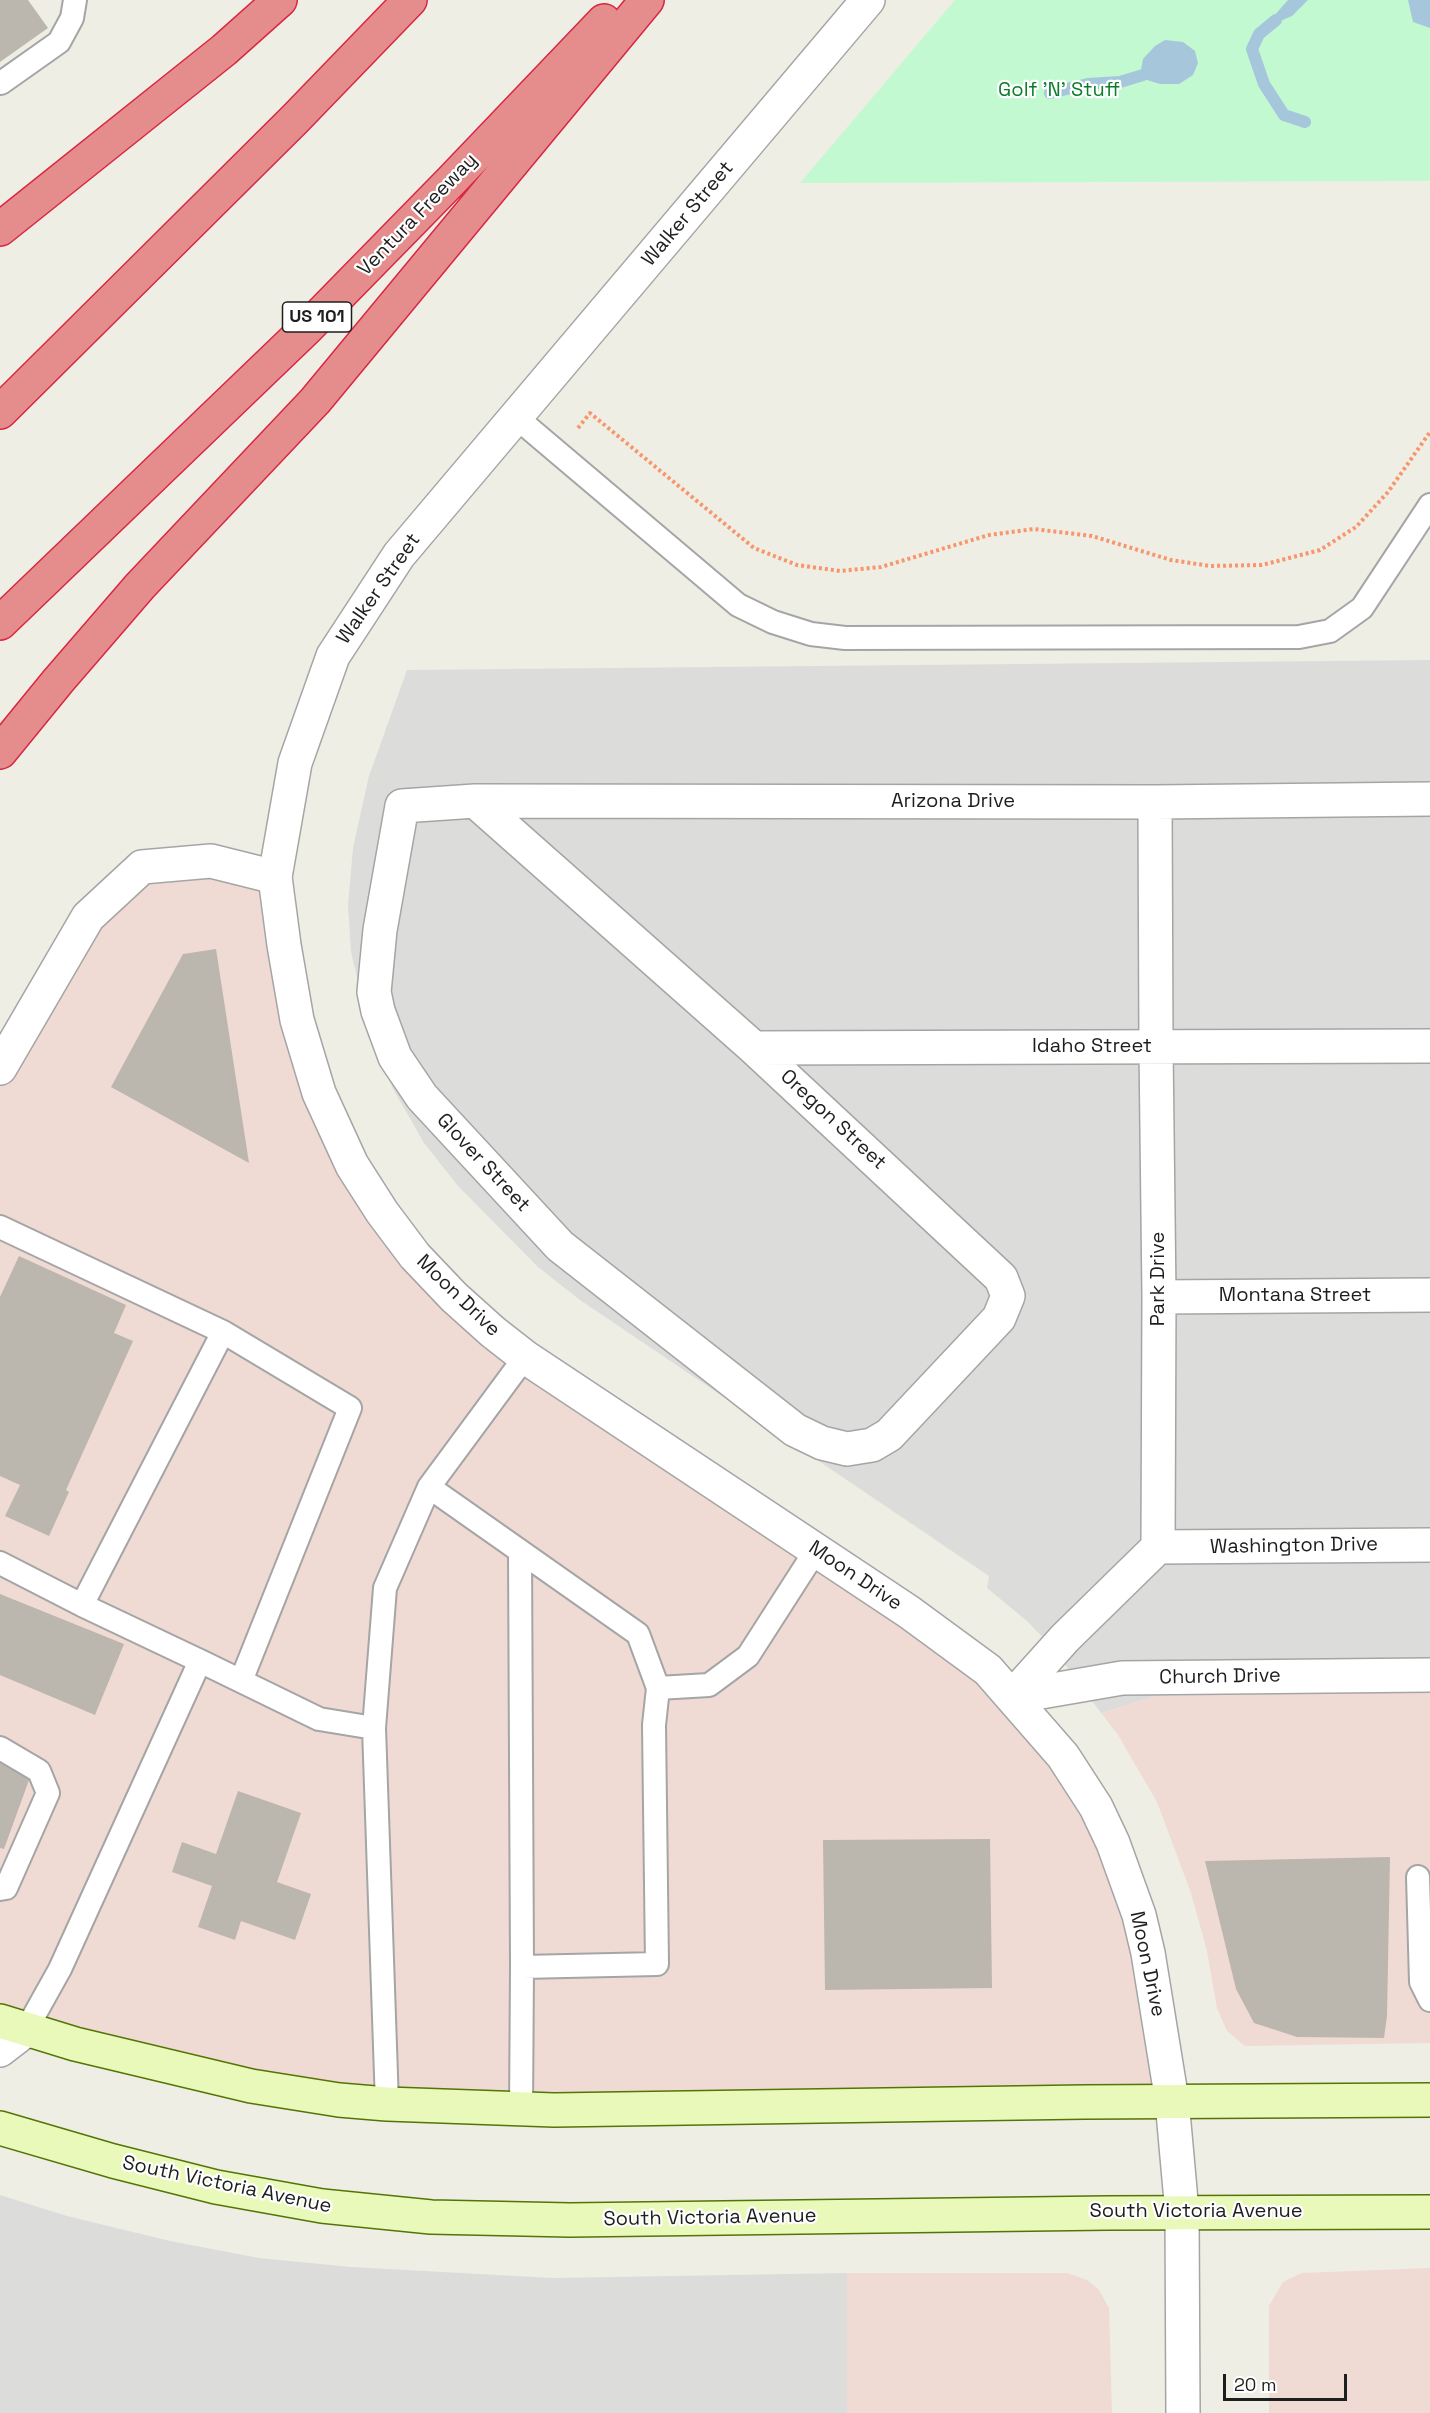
<!DOCTYPE html>
<html>
<head>
<meta charset="utf-8">
<style>
	body { margin:0 }
	#map { position:relative; width:1430px; height:2413px; overflow:hidden; background:#efeee5; font-family:"Space Grotesk",sans-serif }
	canvas { display:block }
	.scale { position:absolute; left:1223px; top:2374px; width:124px; height:27px; box-sizing:border-box; border:3px solid #1e1e1e; border-top:0; padding-left:8px; font-size:18px; line-height:21px; white-space:nowrap; color:#1e1e1e; -webkit-text-stroke:4px #fff; paint-order:stroke }
</style>
</head>
<body>
<div id="map">
<canvas width="1430" height="2413"></canvas>
<div class="scale">20 m</div>
</div>
<script>
const ctx = document.querySelector('canvas').getContext('2d');
ctx.lineJoin = 'round';
function fill(path, color) {
  ctx.fillStyle = color;
  ctx.fill(path, 'evenodd');
}
function poly(rows) {
  const path = new Path2D();
  for (const r of rows) {
    path.moveTo(r[0], r[1]);
    for (let i = 2; i < r.length; i += 2) path.lineTo(r[i], r[i + 1]);
  }
  return path;
}
function stroke(path, color, width, dash) {
  ctx.strokeStyle = color;
  ctx.lineWidth = width;
  ctx.lineCap = dash ? 'butt' : 'round';
  ctx.setLineDash(dash || []);
  ctx.stroke(path);
}
function write(font, color, halo, rows, align = 'center') {
  ctx.font = font + ' "Space Grotesk",sans-serif';
  ctx.lineWidth = 4.5;
  ctx.setLineDash([]);
  ctx.textBaseline = 'middle';
  ctx.strokeStyle = halo;
  ctx.fillStyle = color;
  for (const [text, x, y, turn = 0] of rows) {
    ctx.save();
    ctx.translate(x, y);
    ctx.rotate((+turn || 0) * Math.PI / 180);
    ctx.textAlign = isNaN(turn) ? turn : align;
    if (halo) ctx.strokeText(text, 0, 0);
    ctx.fillText(text, 0, 0);
    ctx.restore();
  }
}
fill(poly([
	[1430,660,1430,1690,1157,1696,1101,1713,1052,1647,1027,1621,987,1588,989,1576,580,1300,538,1267,458,1186,424,1143,392,1087,367,1019,351,952,348,905,353,848,369,776,407,670],
	[0,2195,67,2216,170,2241,259,2258,351,2267,553,2278,847,2273,847,2413,0,2413]
]), '#dcdcdb');
fill(poly([
	[142,867,275,877,319,1093,454,1297,988,1670,1096,1807,1172,2101,434,2107,0,2021,0,1068],
	[1430,1690,1430,2043,1245,2046,1227,2031,1217,2008,1207,1951,1191,1893,1157,1802,1118,1735,1101,1713,1157,1696],
	[1430,2268,1430,2413,1269,2413,1269,2306,1283,2282,1302,2273],
	[847,2273,1067,2273,1087,2280,1099,2290,1109,2308,1112,2413,847,2413]
]), '#f0dad4');
fill(poly([
	[955,0,1430,0,1430,181,800,183]
]), '#c2f9d1');
fill(poly([
	[1288,0,1308,0,1292,16,1278,22,1273,17],
	[1408,0,1430,0,1430,28,1413,22],
	[1165,40,1183,42,1195,51,1198,63,1193,75,1179,84,1160,84,1147,80,1141,70,1143,59,1155,46]
]), '#a6c6dc');
stroke(poly([
	[1276,20,1259,34,1252,49,1264,84,1284,115,1305,122],
	[1050,93,1088,84,1120,82,1143,75]
]), '#a6c6dc', 12);
fill(poly([
	[0,0,28,0,48,28,0,62],
	[216,949,249,1163,111,1087,183,954],
	[19,1256,126,1305,114,1333,133,1341,66,1490,69,1492,49,1536,5,1516,20,1485,0,1476,0,1297],
	[0,1594,124,1644,95,1715,0,1675],
	[0,1758,33,1769,4,1849,0,1848],
	[238,1791,301,1813,277,1882,311,1894,295,1940,241,1921,235,1940,198,1927,212,1886,172,1872,182,1842,216,1854],
	[990,1839,992,1988,825,1990,823,1840],
	[1390,1857,1387,2016,1384,2038,1297,2037,1254,2023,1236,1989,1205,1861]
]), '#bcb7ae');
const service = poly([
	[1,83,59,42,72,18,75,0],
	[517,418,738,605,773,622,811,634,845,638,1299,637,1330,631,1362,608,1430,505],
	[0,1227,223,1332],
	[429,1487,638,1634,658,1688,654,1725,657,1964,522,1967,520,1551],
	[0,1563,82,1605],
	[200,1661,82,1605,223,1332,350,1408,241,1681],
	[658,1688,709,1685,748,1656,816,1550],
	[374,1728,387,2104],
	[0,1748,39,1771,48,1793,6,1888,0,1889],
	[1418,1877,1421,1982,1430,2000],
	[26,2030,60,1969,200,1661,319,1719,374,1728,385,1588,429,1487,525,1357],
	[521,2111,522,1967]
]);
const minor = poly([
	[475,801,754,1048,1001,1278,1008,1296,999,1318,889,1435,872,1445,847,1449,822,1443,795,1430,560,1246,422,1097,395,1057,378,1011,374,992,380,930,402,806,475,801,1155,802,1430,799],
	[754,1048,1430,1046],
	[0,1068,88,917,142,867,211,861,275,877],
	[1159,1297,1430,1295],
	[1158,1547,1430,1545],
	[1012,1697,1065,1638,1158,1547,1159,1297,1156,1047,1155,802],
	[1012,1697,1122,1678,1430,1675]
]);
const tertiary = poly([
	[868,0,399,555,333,656,295,763,275,877,284,945,297,1020,319,1093,352,1165,382,1212,415,1256,454,1297,493,1332,525,1357,909,1612,988,1670,1063,1756,1096,1807,1113,1843,1139,1915,1148,1953,1172,2101,1182,2212,1183,2413],
	[0,2050,26,2030]
]);
const secondary = poly([
	[0,2021,75,2044,251,2086,339,2100,387,2104,554,2110,1085,2102,1430,2100],
	[0,2128,113,2161,216,2187,322,2206,431,2217,570,2220,1108,2213,1430,2212]
]);
const motorway = poly([
	[0,229,224,50,280,0],
	[0,412,295,119,410,0],
	[0,623,308,327,451,181,604,21],
	[0,752,58,681,140,586,315,401,647,0]
]);
stroke(service, '#a5a5a5', 26);
stroke(minor, '#a5a5a5', 36);
stroke(tertiary, '#a5a5a5', 36);
stroke(secondary, '#547406', 36);
stroke(motorway, '#d82742', 36);
stroke(poly([
	[578,428,590,413,754,548,797,565,840,571,881,567,989,535,1034,529,1092,536,1171,560,1210,566,1262,565,1320,550,1356,527,1388,492,1430,432]
]), '#f8956d', 4, [3, 3]);
stroke(service, '#fff', 22);
stroke(minor, '#fff', 33);
stroke(tertiary, '#fff', 33);
stroke(secondary, '#e9f9b9', 33);
stroke(motorway, '#e58d8d', 33);
for (const [x, y, w] of [
	[317,317,69]
]) {
  const box = new Path2D();
  box.roundRect(x - w / 2, y - 15, w, 30, 4.5);
  ctx.fillStyle = '#fff';
  ctx.fill(box);
  stroke(box, '#1e1e1e', 1.5);
}
write('bold 18px', '#1e1e1e', null, [
	["US 101",317,317]
]);
write('20px', '#0d7c2b', '#fff', [
	["Golf 'N' Stuff",1059,91]
]);
write('20px', '#1e1e1e', '#fff', [
	["Walker Street",688,214,-50],
	["Ventura Freeway",418,215,-46],
	["Walker Street",379,589,-55],
	["Arizona Drive",953,802],
	["Idaho Street",1092,1047],
	["Oregon Street",833,1120,43],
	["Glover Street",483,1163,47],
	["Park Drive",1159,1279,-90],
	["Moon Drive",458,1296,44],
	["Montana Street",1295,1296],
	["Washington Drive",1294,1546,-1],
	["Moon Drive",855,1576,34],
	["Church Drive",1220,1677,-1],
	["Moon Drive",1147,1964,78],
	["South Victoria Avenue",227,2185,12],
	["South Victoria Avenue",1196,2212],
	["South Victoria Avenue",710,2218,-1]
]);
</script>
</body>
</html>
